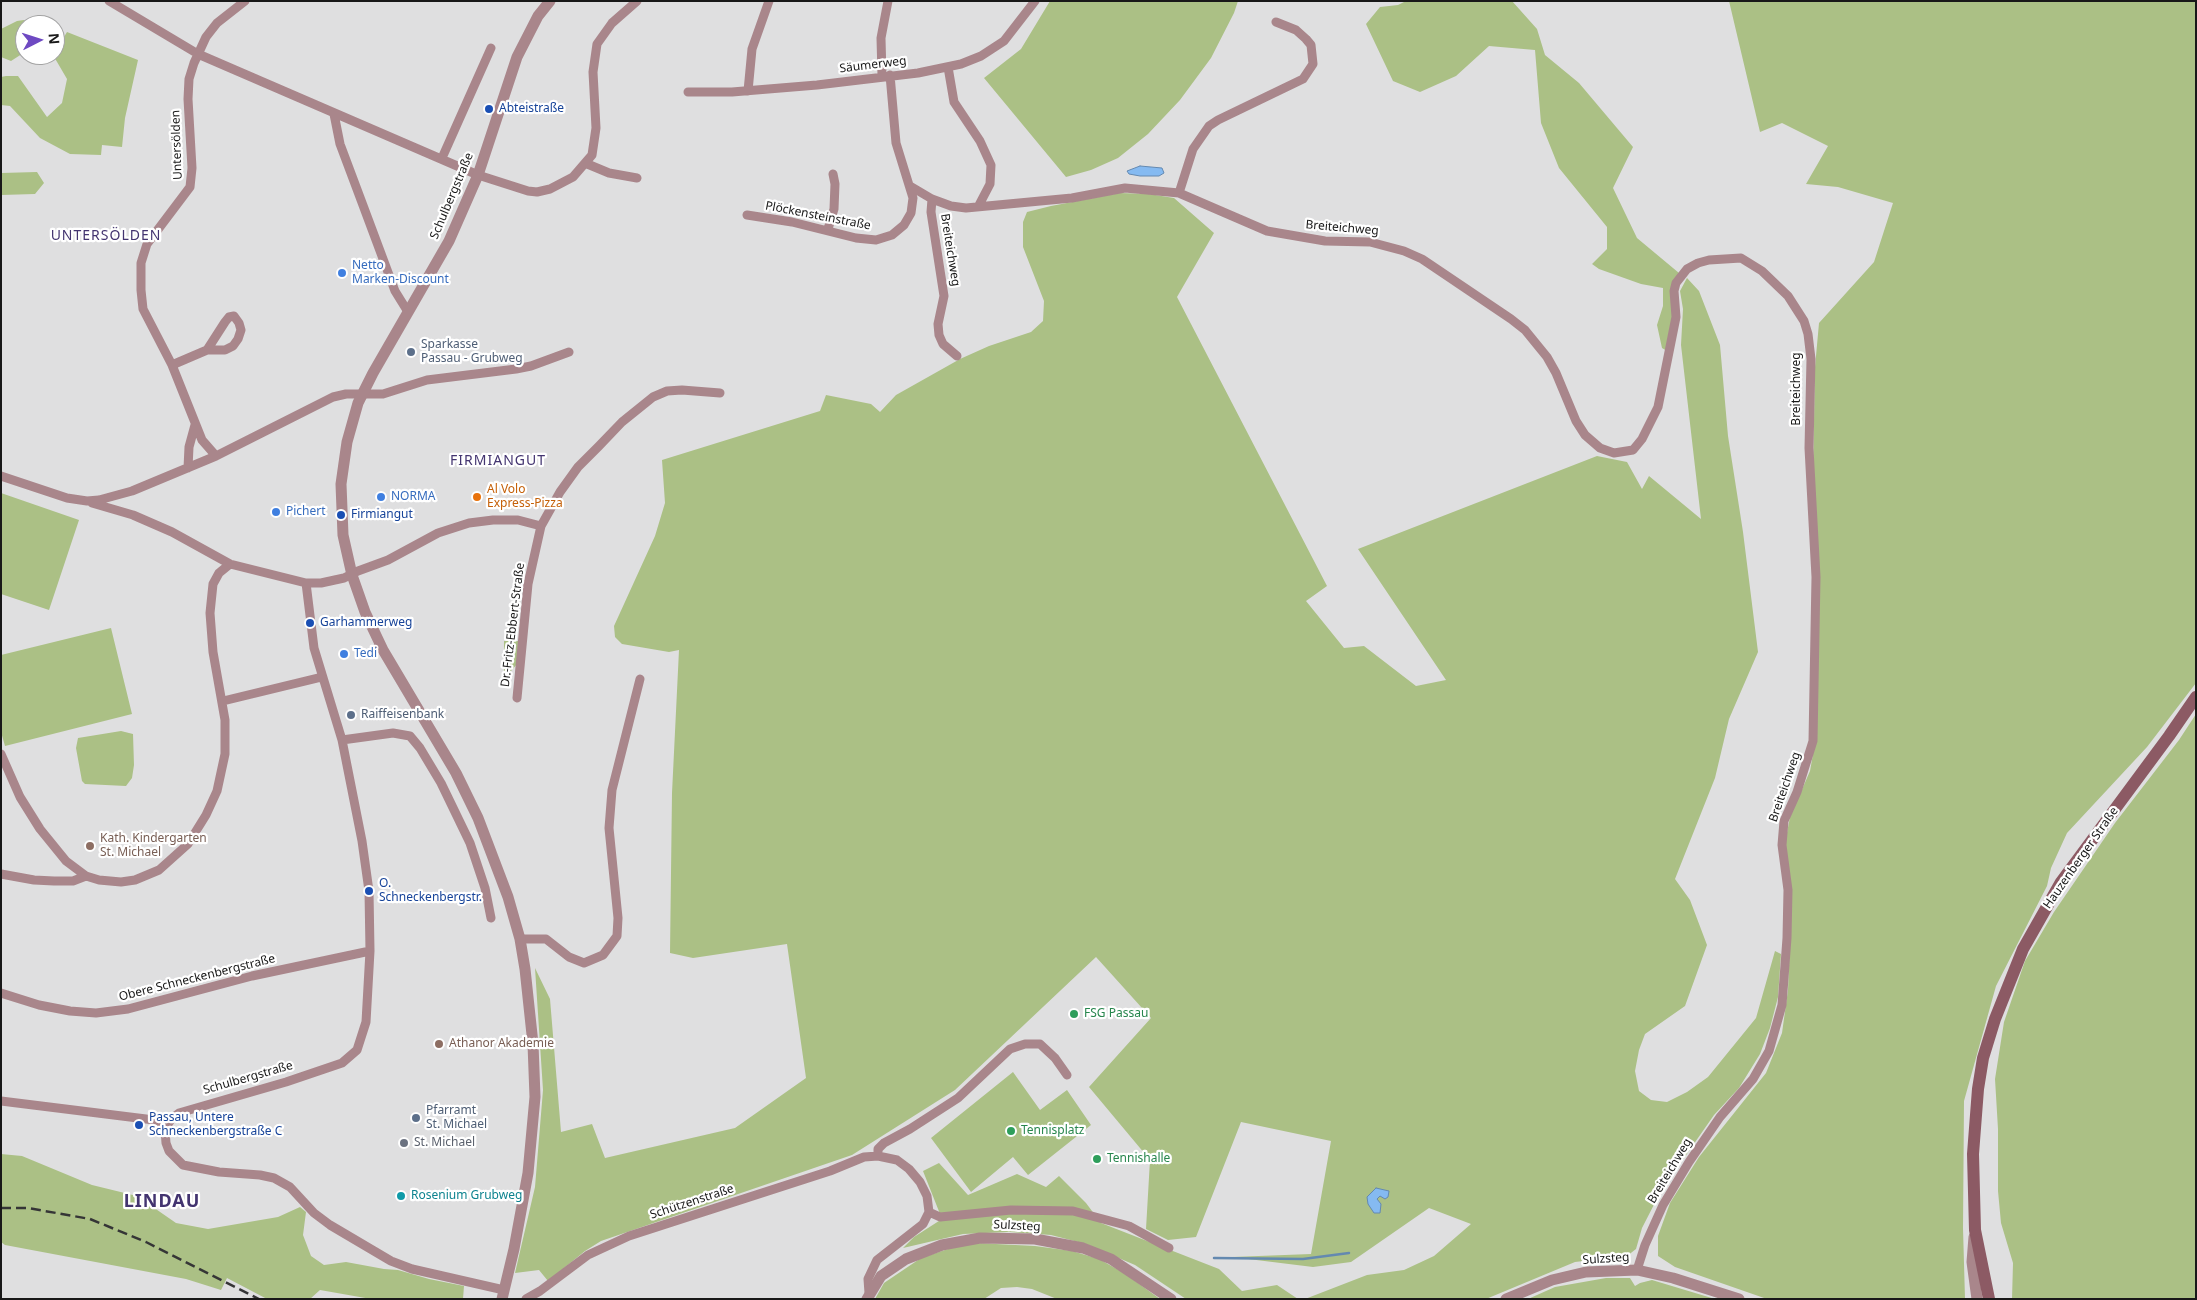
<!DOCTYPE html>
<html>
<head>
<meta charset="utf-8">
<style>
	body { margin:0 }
	#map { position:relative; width:2197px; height:1300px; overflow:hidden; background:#dfdfe0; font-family:"Noto Sans",sans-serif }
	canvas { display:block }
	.frame { position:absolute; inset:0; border:2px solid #181818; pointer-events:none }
	.north { position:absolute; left:15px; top:15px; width:50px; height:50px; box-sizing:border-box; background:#fff; border:1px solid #a3a3a3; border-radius:50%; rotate:85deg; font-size:14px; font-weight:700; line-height:20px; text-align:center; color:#181818 }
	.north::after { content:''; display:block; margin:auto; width:18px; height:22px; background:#6e49c2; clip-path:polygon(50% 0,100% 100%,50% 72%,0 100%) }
</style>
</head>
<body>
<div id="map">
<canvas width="2197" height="1300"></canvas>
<div class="frame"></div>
<div class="north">N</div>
</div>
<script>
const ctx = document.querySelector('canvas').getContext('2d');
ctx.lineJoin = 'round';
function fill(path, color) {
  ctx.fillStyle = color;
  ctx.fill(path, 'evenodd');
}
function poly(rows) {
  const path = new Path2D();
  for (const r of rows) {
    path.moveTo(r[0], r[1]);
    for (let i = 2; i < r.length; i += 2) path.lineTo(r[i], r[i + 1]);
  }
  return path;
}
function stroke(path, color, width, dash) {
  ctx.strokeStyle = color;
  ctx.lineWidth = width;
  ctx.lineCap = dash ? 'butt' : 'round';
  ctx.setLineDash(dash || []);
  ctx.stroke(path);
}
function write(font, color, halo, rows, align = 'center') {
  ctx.font = font + ' "Noto Sans",sans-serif';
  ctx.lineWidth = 4.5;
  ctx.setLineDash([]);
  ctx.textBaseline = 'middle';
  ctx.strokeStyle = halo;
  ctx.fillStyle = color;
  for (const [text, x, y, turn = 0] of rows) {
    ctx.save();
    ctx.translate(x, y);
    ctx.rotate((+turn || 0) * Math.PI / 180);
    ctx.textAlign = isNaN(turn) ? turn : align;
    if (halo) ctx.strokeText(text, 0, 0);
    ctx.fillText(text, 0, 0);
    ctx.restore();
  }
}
fill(poly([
	[1050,1,1238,1,1234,13,1211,58,1180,100,1148,134,1118,158,1091,170,1066,177,984,78,1021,49],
	[1406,1,1512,1,1537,29,1545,55,1579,83,1633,147,1613,188,1637,238,1679,273,1667,351,1662,348,1657,325,1663,306,1663,288,1641,284,1599,269,1592,264,1607,249,1607,227,1559,168,1541,123,1535,50,1489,46,1456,76,1420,92,1393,81,1366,24,1380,7,1398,5],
	[1729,1,2196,1,2196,683,2147,747,2067,833,2051,868,2047,886,1996,986,1964,1101,1963,1228,1965,1299,1767,1299,1675,1267,1658,1256,1658,1236,1670,1203,1699,1157,1766,1073,1782,1033,1788,990,1791,917,1785,843,1790,817,1810,771,1817,731,1812,526,1815,367,1819,323,1874,262,1893,203,1838,187,1806,184,1828,146,1782,123,1760,132],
	[24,20,34,25,25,25,25,52,11,61,1,57,1,29,17,21],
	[67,32,138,60,125,118,122,147,102,145,101,155,70,154,40,138,10,106,1,105,1,77,6,76,18,76,47,117,62,103,67,79,53,55],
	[37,172,44,183,35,194,1,195,1,173],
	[1120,193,1149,194,1174,198,1214,233,1177,297,1327,586,1306,601,1344,648,1364,646,1416,686,1446,680,1358,549,1597,456,1627,462,1642,489,1649,476,1701,519,1681,345,1683,309,1680,291,1687,278,1699,291,1720,345,1728,436,1743,532,1758,652,1729,719,1715,778,1675,879,1690,900,1707,945,1685,1006,1645,1034,1639,1050,1635,1071,1639,1091,1651,1100,1667,1102,1687,1092,1708,1077,1756,1018,1775,951,1781,954,1778,997,1770,1028,1760,1054,1739,1088,1714,1115,1661,1191,1642,1228,1636,1249,1627,1256,1575,1262,1486,1299,1305,1299,1367,1275,1404,1270,1434,1256,1471,1224,1429,1208,1351,1262,1313,1267,1232,1257,1311,1254,1331,1141,1241,1122,1196,1237,1168,1240,1146,1229,1150,1160,1089,1087,1151,1018,1096,957,955,1090,852,1155,601,1241,585,1251,548,1281,539,1270,515,1273,535,1187,543,1090,535,968,550,999,561,1132,592,1124,605,1158,735,1128,806,1078,787,944,693,958,670,953,672,793,679,650,669,652,622,644,615,637,614,626,655,536,665,503,662,460,820,411,826,395,871,404,880,412,896,395,960,359,989,346,1031,332,1043,321,1044,301,1023,247,1023,222,1027,212,1051,206],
	[1,493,79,520,49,610,1,594],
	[111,628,132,714,5,746,1,732,1,655],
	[504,641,520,641,518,663,511,671,504,674],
	[2196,714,2196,1299,2012,1299,2013,1263,2001,1223,1998,1191,1998,1129,1995,1079,2004,1022,2025,961,2054,912,2115,823,2179,740],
	[121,731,133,734,134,765,132,778,126,786,85,784,82,781,76,748,78,738],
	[1013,1072,1040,1110,1067,1090,1091,1125,1028,1175,1013,1157,971,1192,931,1138],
	[1,1154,22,1156,92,1185,137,1196,176,1223,208,1229,278,1217,300,1207,306,1212,303,1235,311,1256,324,1265,346,1262,384,1269,398,1270,429,1279,464,1286,463,1299,371,1299,320,1290,310,1299,267,1299,227,1278,221,1290,186,1279,5,1245,1,1242],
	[939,1163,968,1195,1017,1174,1046,1187,1059,1176,1086,1203,1101,1223,1219,1269,1242,1291,1277,1285,1298,1299,1186,1299,1135,1265,1086,1244,1051,1235,1009,1232,963,1234,903,1248,914,1237,942,1219,923,1171],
	[976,1243,1035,1246,1072,1251,1099,1259,1124,1273,1160,1299,1057,1299,1032,1289,1017,1287,1001,1288,984,1299,875,1299,884,1283,921,1258,951,1248],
	[1606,1278,1630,1278,1635,1286,1640,1283,1652,1280,1715,1299,1528,1299,1555,1287]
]), '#abc085');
const water = poly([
	[1140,166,1162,168,1164,173,1159,176,1140,176,1129,174,1127,171,1140,166],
	[1376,1188,1389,1191,1388,1197,1385,1199,1380,1196,1377,1199,1381,1204,1380,1213,1374,1213,1368,1204,1367,1197,1376,1188]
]);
fill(water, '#85baf1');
stroke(water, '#6489b0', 1);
stroke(poly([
	[1214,1258,1303,1259,1349,1253]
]), '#6489b0', 2.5);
stroke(poly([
	[109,1,198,54,478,175,528,191,537,192,550,189,573,177,592,155,596,128,593,72,597,44,612,23,637,1],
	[948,67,954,102,980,141,991,165,990,184,978,207],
	[882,76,881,38,888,1],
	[748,91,752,49,769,1],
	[688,92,732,92,817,85,918,73,961,64,981,56,1004,41,1035,1],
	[334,114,340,144,364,208,395,291,408,312],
	[442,158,491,48],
	[585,163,609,173,637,178],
	[910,186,932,199,951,206,966,208,1072,198,1125,188,1179,193,1267,231,1325,241,1370,242,1404,251,1422,259,1511,319,1525,330,1547,357,1556,373,1576,421,1585,435,1600,448,1614,453,1633,450,1642,439,1658,407,1676,317,1674,291,1676,283,1687,269,1698,263,1709,260,1741,258,1762,271,1788,296,1804,321,1808,334,1811,359,1809,448,1816,577,1813,741,1797,792,1784,821,1782,845,1788,890,1787,938,1782,1005,1769,1051,1753,1079,1720,1117,1689,1162,1663,1205,1645,1245,1637,1270],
	[1179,193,1193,149,1209,126,1218,120,1303,79,1313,64,1311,45,1306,39,1296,30,1276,22],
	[932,199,931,212,944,296,938,324,939,335,943,344,957,356],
	[747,215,792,222,856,238,876,240,892,235,904,225,911,213,913,198,896,143,890,75],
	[828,229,834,209,835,184,833,174],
	[172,365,207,350,225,350,233,346,238,339,241,330,239,323,234,316,229,317,225,322,207,350],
	[216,456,202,440,172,365,143,309,141,290,141,263,147,244,190,187,192,168,188,99,189,79,194,63,206,37,217,23,245,1],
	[188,468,189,447,195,425],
	[1,476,67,498,87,501,99,500,132,491,216,456,333,397,346,394,383,394,427,380,516,369,531,366,569,352],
	[92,503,133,515,172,532,230,564,306,583],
	[517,698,528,584,541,526,560,492,578,467,599,446,622,422,653,397,667,391,682,390,720,393],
	[223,701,322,677],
	[342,740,393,733,410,736,420,748,441,783,470,843,485,888,491,918],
	[1,754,20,797,40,829,66,861,86,876],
	[1,874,34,880,54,881,73,881,86,876,99,880,121,882,135,880,159,870,188,844,206,815,217,791,225,754,225,720,213,652,210,613,213,584,219,573,230,564],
	[520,939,546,939,569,957,584,963,603,955,617,936,618,918,609,828,612,790,640,679],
	[1,993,39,1005,70,1011,96,1013,128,1009,252,976,370,951],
	[1,1101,154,1120,168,1124],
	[878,1156,878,1149,884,1143,910,1129,958,1098,1010,1049,1025,1044,1040,1044,1055,1058,1067,1075],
	[929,1212,940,1217,1011,1210,1073,1211,1129,1226,1169,1248],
	[504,1290,412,1269,391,1261,330,1225,314,1213,290,1187,274,1178,260,1175,219,1172,183,1165,169,1151,166,1143,165,1130,171,1119,179,1113,286,1082,342,1063,357,1050,366,1022,370,951,369,891,362,841,342,740,314,648,306,583,321,583,344,578,358,571,388,560,438,533,469,523,493,520,518,520,541,526],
	[526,1299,540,1291,588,1255,629,1236,830,1171,864,1157,878,1156,897,1160,909,1169,920,1182,927,1196,929,1212,923,1224,877,1260,868,1279,869,1293]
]), '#a9868b', 9);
stroke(poly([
	[1974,1237,1972,1262,1977,1299],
	[502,1299,514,1249,528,1173,535,1097,533,1044,525,969,520,939,508,897,478,818,456,773,383,650,365,612,352,575,343,535,341,484,347,442,358,403,373,373,449,241,478,175,517,57,538,16,550,1],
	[867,1299,881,1276,906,1259,942,1245,980,1238,1035,1239,1083,1248,1111,1259,1171,1299],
	[1506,1299,1552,1280,1586,1272,1637,1270,1673,1278,1739,1299]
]), '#a9868b', 11);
stroke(poly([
	[1989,1299,1975,1230,1973,1154,1978,1089,1983,1058,1995,1019,2023,949,2061,882,2169,736,2196,697]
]), '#8c5a64', 12);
stroke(poly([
	[1,1208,28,1208,90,1219,146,1242,259,1299]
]), '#353536', 2.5, [10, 5]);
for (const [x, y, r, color] of [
	[489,109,5,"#1a4fb4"],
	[342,273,5,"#3f7fe0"],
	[411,352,5,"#5c6f8a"],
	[381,497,5,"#3f7fe0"],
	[477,497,5,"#e8710a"],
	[276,512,5,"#3f7fe0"],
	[341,515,5,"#1a4fb4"],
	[310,623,5,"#1a4fb4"],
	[344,654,5,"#3f7fe0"],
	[351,715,5,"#5c6f8a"],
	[90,846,5,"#8d6e63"],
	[369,891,5,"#1a4fb4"],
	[1074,1014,5,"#2e9e5b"],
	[439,1044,5,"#8d6e63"],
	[416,1118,5,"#5c6f8a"],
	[139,1125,5,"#1a4fb4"],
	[1011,1131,5,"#2e9e5b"],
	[404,1143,5,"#6b7280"],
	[1097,1159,5,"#2e9e5b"],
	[401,1196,5,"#0f9aa8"]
]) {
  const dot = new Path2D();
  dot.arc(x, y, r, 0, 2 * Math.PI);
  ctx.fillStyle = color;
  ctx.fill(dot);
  stroke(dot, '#fff', 2);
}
write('12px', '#181818', '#fff', [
	["Säumerweg",873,65,-7],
	["Untersölden",177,145,-92],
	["Schulbergstraße",452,196,-67],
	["Plöckensteinstraße",818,216,11],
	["Breiteichweg",1342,228,5],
	["Breiteichweg",950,250,81],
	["Breiteichweg",1797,389,-90],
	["Dr.-Fritz-Ebbert-Straße",513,625,-83],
	["Breiteichweg",1785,787,-71],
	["Hauzenberger Straße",2081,858,-55],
	["Obere Schneckenbergstraße",197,978,-14],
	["Schulbergstraße",248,1078,-16],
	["Breiteichweg",1670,1171,-59],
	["Schützenstraße",692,1202,-18],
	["Sulzsteg",1017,1226,3],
	["Sulzsteg",1606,1259,-4]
]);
write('12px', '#164399', '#fff', [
	["Abteistraße",499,109],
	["Firmiangut",351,515],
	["Garhammerweg",320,623],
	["O.",379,884],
	["Schneckenbergstr.",379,898],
	["Passau, Untere",149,1118],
	["Schneckenbergstraße C",149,1132]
], 'left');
write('12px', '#366cbe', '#fff', [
	["Netto",352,266],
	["Marken-Discount",352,280],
	["NORMA",391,497],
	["Pichert",286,512],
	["Tedi",354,654]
], 'left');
write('12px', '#4e5e75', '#fff', [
	["Sparkasse",421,345],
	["Passau - Grubweg",421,359],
	["Raiffeisenbank",361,715],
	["Pfarramt",426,1111],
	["St. Michael",426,1125]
], 'left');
write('12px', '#c56008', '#fff', [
	["Al Volo",487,490],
	["Express-Pizza",487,504]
], 'left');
write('12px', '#785e54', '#fff', [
	["Kath. Kindergarten",100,839],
	["St. Michael",100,853],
	["Athanor Akademie",449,1044]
], 'left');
write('12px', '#27864d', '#fff', [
	["FSG Passau",1084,1014],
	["Tennisplatz",1021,1131],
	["Tennishalle",1107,1159]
], 'left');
write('12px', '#5b616d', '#fff', [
	["St. Michael",414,1143]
], 'left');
write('12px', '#0d838f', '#fff', [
	["Rosenium Grubweg",411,1196]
], 'left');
ctx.letterSpacing = '1px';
write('14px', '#433470', '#fff', [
	["UNTERSÖLDEN",106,236],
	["FIRMIANGUT",498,461]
]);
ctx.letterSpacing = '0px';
ctx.letterSpacing = '1px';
write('bold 18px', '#433470', '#fff', [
	["LINDAU",162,1202]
]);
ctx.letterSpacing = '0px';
</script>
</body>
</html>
